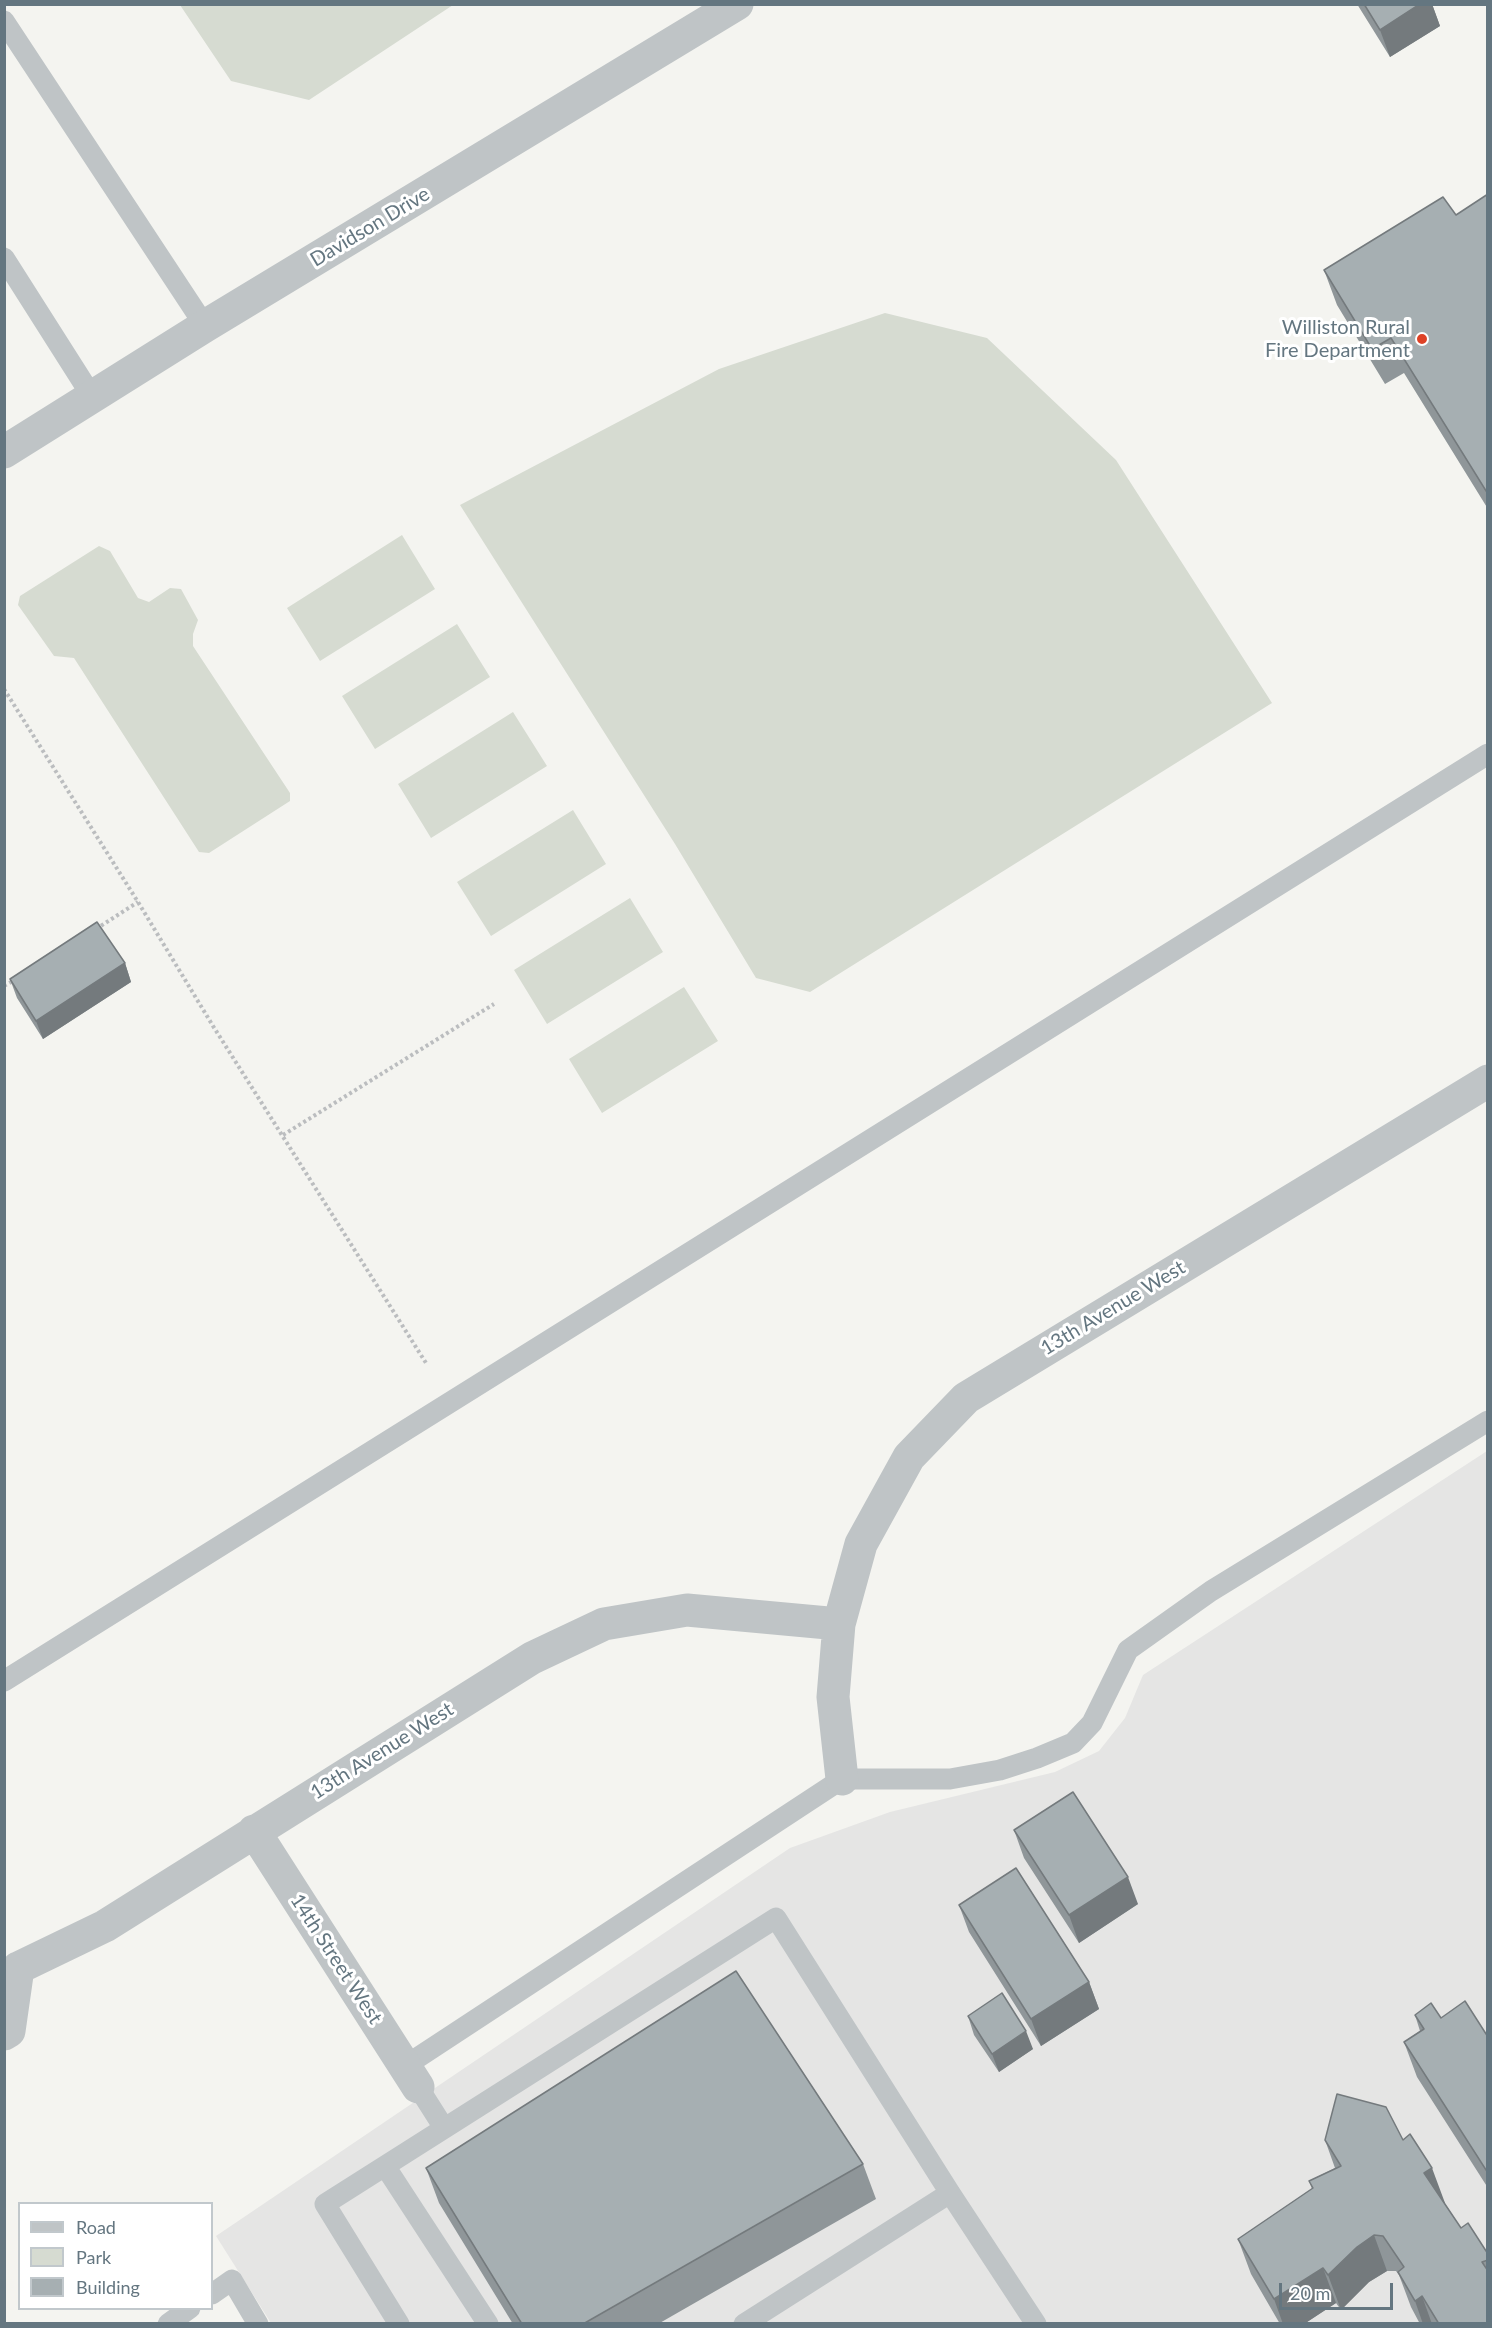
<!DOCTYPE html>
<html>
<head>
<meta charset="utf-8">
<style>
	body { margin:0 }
	#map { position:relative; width:1492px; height:2328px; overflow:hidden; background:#f4f4f0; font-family:Lato,sans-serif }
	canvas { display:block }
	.frame { position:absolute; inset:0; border:6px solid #647680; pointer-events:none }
	.legend { position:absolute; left:18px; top:2202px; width:195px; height:108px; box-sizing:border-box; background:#fff; border:2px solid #c1c8cc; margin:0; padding:8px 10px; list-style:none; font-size:18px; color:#647680 }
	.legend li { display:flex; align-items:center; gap:12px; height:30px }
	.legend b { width:30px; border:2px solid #c1c8cc }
	.scale { position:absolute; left:1279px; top:2283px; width:114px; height:27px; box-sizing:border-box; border:3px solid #647680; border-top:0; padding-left:8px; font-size:18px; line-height:21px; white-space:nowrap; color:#647680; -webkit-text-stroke:4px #fff; paint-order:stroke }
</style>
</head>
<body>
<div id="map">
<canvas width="1492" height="2328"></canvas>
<div class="frame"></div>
<ul class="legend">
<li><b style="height:8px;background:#bfc4c6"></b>Road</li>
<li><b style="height:16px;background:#d6dbd1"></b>Park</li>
<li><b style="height:16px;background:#a6afb2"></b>Building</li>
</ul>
<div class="scale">20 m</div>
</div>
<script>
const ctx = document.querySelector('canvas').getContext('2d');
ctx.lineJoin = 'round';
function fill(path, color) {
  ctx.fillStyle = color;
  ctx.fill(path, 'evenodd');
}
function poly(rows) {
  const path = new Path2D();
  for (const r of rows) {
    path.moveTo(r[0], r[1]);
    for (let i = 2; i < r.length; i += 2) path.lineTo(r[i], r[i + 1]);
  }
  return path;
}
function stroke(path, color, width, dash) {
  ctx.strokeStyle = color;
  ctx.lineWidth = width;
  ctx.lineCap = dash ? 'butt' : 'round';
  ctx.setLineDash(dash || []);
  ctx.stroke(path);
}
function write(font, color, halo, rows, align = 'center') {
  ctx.font = font + ' Lato,sans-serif';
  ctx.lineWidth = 6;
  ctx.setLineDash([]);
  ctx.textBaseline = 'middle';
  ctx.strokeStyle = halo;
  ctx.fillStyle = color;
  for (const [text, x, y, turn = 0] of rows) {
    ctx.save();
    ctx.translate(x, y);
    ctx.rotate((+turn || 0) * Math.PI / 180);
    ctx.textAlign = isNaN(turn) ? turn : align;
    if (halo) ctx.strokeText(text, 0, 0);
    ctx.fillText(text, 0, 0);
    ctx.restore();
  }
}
fill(poly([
	[1487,1451,1487,2323,271,2323,216,2236,790,1848,890,1812,1055,1772,1099,1751,1125,1718,1143,1675]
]), '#e5e5e4');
fill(poly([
	[180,5,453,5,309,100,231,81],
	[885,313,987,338,1116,460,1272,703,810,992,756,978,675,844,460,505,719,369],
	[402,535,435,589,320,661,287,608],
	[99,546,110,551,138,598,149,602,170,588,181,589,198,620,193,634,193,646,290,793,290,801,209,853,199,852,74,658,54,656,18,605,20,596],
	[457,624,490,677,375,749,342,696],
	[513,712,547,766,431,838,398,784],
	[573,810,606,864,491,936,457,882],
	[630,898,663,952,547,1024,514,970],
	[684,987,718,1041,602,1113,569,1059]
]), '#d6dbd1');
stroke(poly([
	[4,689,138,902,213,1026,426,1363],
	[96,929,138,902],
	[4,986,13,981],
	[283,1135,494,1004]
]), '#bbbdbf', 4, [3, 3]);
stroke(poly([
	[4,21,205,326],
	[4,258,93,398],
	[4,1681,1488,754],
	[405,2066,842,1779,950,1779,1000,1770,1037,1758,1073,1743,1092,1723,1128,1650,1211,1591,1488,1421],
	[418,2087,444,2128],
	[385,2166,488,2324],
	[212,2294,232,2280,258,2324],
	[168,2324,190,2308],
	[399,2324,325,2204,776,1918,950,2193,1036,2324],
	[744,2324,950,2193]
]), '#bfc4c6', 21);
stroke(poly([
	[4,452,205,326,737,4],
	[842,1779,833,1697,839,1624,861,1544,909,1457,966,1398,1488,1081],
	[254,1831,418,2087],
	[18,1968,105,1926,532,1658,604,1624,687,1610,839,1624],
	[4,2034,9,2031,18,1968]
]), '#bfc4c6', 33);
fill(poly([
	[1357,4,1432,4,1440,26,1390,57],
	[1488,194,1488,509,1404,373,1385,384,1337,305,1324,270,1456,215],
	[125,963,131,982,43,1039,17,998,10,979],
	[1014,1830,1138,1904,1079,1943,1024,1858],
	[959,1905,1089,1982,1099,2009,1041,2046,969,1932],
	[1415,2015,1441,2018,1488,2037,1488,2188,1417,2077,1404,2042,1420,2031],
	[968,2016,1033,2049,999,2072,974,2035],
	[1325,2140,1403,2140,1461,2228,1488,2254,1488,2324,1420,2324,1411,2307,1399,2275,1396,2271,1387,2271,1369,2282,1341,2310,1336,2303,1304,2324,1280,2324,1251,2274,1238,2239,1312,2189,1309,2181,1335,2168],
	[863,2164,876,2199,658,2324,513,2324,439,2203,426,2168]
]), '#8f9699');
fill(poly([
	[1420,4,1432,4,1440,26,1390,57,1380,30],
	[125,963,131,982,43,1039,36,1021],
	[1128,1877,1138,1904,1079,1943,1069,1915],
	[1089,1982,1099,2009,1041,2046,1031,2019],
	[1026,2031,1033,2049,999,2072,992,2054],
	[1432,2168,1445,2203,1437,2208,1424,2173],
	[1374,2235,1387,2271,1369,2282,1341,2310,1328,2275,1357,2247],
	[1323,2268,1336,2303,1304,2324,1283,2324,1274,2299],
	[1422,2296,1432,2324,1423,2324,1415,2301]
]), '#747a7d');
const building = poly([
	[1364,4,1420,4,1380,30,1364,4],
	[1488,194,1488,494,1391,338,1372,349,1324,270,1443,197,1456,215,1488,194],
	[97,922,125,963,36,1021,10,979,97,922],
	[1073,1792,1128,1877,1069,1915,1014,1830,1073,1792],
	[1016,1868,1089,1982,1031,2019,959,1905,1016,1868],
	[736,1971,863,2164,583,2324,522,2324,426,2168,736,1971],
	[1002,1993,1026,2031,992,2054,968,2016,1002,1993],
	[1465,2001,1488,2037,1488,2173,1404,2042,1424,2029,1415,2015,1431,2003,1441,2018,1465,2001],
	[1337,2094,1386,2107,1403,2140,1410,2134,1432,2168,1424,2173,1461,2228,1468,2223,1488,2254,1488,2260,1482,2262,1488,2271,1488,2324,1439,2324,1422,2296,1415,2301,1398,2272,1404,2267,1383,2236,1374,2235,1357,2247,1328,2275,1323,2268,1274,2299,1238,2239,1313,2188,1309,2181,1341,2166,1325,2140,1337,2094]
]);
fill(building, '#a6afb2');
stroke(building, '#747a7d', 1.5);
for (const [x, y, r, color] of [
	[1422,339,6,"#de4226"]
]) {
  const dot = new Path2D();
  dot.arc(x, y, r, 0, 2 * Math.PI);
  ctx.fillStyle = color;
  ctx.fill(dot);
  stroke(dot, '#fff', 2);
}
write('20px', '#647680', '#fff', [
	["Davidson Drive",370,227,-31],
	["13th Avenue West",1113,1308,-31],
	["13th Avenue West",382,1751,-32],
	["14th Street West",336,1959,57]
]);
write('20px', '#647680', '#fff', [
	["Williston Rural",1410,328],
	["Fire Department",1410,351]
], 'right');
</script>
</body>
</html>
